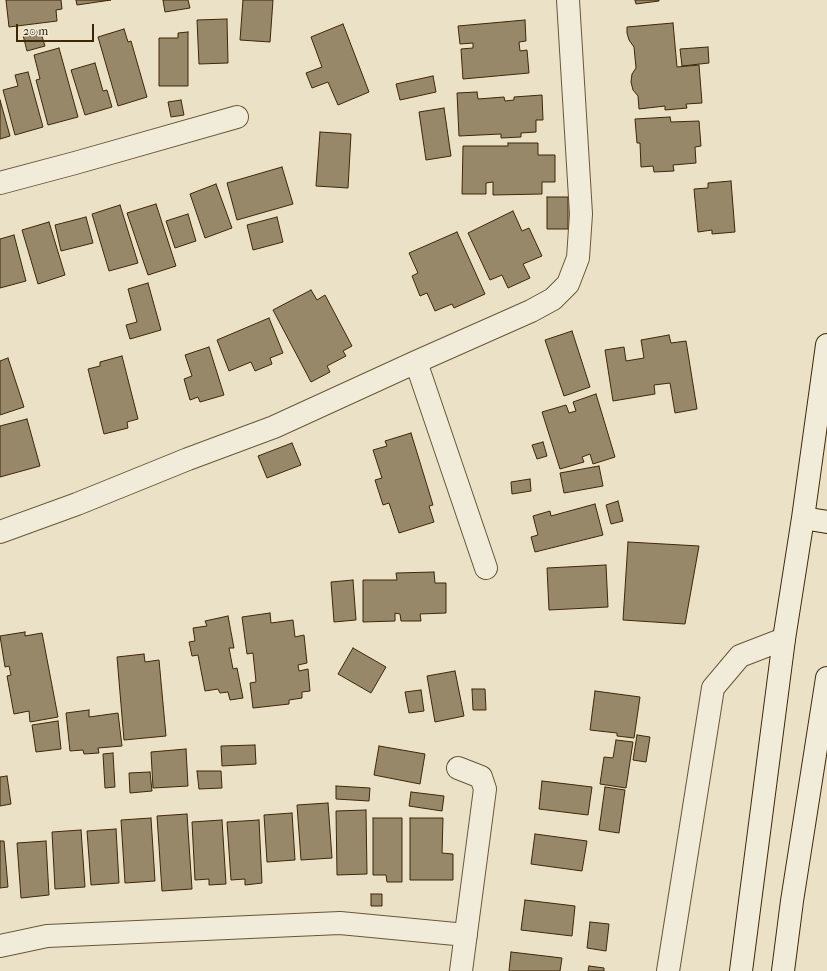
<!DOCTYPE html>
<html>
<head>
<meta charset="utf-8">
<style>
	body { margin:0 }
	#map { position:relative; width:827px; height:971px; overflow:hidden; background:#eae1c6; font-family:"IM FELL French Canon",serif }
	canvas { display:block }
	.scale { position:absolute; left:16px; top:24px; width:78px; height:18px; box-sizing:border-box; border:2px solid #3e2706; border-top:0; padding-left:5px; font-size:12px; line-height:14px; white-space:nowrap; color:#3e2706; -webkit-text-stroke:3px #f1ecda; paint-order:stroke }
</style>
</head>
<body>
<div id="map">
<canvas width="827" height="971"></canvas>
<div class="scale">20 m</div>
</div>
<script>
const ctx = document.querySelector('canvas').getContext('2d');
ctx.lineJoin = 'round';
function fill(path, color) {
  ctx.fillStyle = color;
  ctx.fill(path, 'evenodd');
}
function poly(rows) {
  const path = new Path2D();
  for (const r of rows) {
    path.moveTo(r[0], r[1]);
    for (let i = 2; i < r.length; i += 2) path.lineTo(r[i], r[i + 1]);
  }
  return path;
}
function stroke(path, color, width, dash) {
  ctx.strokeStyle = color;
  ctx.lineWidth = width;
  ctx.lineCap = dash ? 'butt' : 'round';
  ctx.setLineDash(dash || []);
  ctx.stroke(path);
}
const building = poly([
	[6,0,61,0,62,9,56,10,57,21,9,27,6,0],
	[76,0,111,0,77,5,76,0],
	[163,0,188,0,190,8,165,12,163,0],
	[243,0,273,0,270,42,240,40,243,0],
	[635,0,659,0,659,1,636,4,635,0],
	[227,19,228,63,199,64,197,20,227,19],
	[525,20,526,41,519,42,520,51,527,50,529,73,463,79,461,49,473,48,473,43,460,44,458,26,525,20],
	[673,23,677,67,699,65,702,103,686,104,687,108,665,110,665,106,639,109,638,96,633,90,631,82,632,74,636,68,634,47,629,40,627,33,627,27,673,23],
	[343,24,369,92,338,105,328,82,312,88,306,73,322,67,311,37,343,24],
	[124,29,128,42,131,41,147,97,118,106,98,37,124,29],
	[40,30,45,46,27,51,23,35,40,30],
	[188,32,188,86,159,86,159,38,178,38,178,33,188,32],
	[708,47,709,63,682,66,680,49,708,47],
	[59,48,78,117,48,125,36,80,40,79,34,55,59,48],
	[95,63,103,91,107,90,112,107,85,115,71,70,95,63],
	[28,72,43,127,15,135,3,90,18,86,15,75,28,72],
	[433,76,436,92,400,100,396,84,433,76],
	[477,92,478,99,504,97,505,101,514,100,514,97,542,95,543,120,536,120,536,132,521,133,521,137,501,138,501,134,459,136,457,93,477,92],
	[0,100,10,136,0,139,0,100],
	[181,100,184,115,171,117,168,102,181,100],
	[444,108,451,156,426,160,419,112,444,108],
	[670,117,671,122,699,121,701,146,695,147,696,163,673,165,674,171,654,172,653,166,641,167,640,143,637,143,635,119,670,117],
	[320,132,351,134,348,188,316,186,320,132],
	[508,143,538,143,538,155,555,155,555,182,542,182,542,194,493,195,493,182,486,183,486,194,462,194,463,146,508,146,508,143],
	[282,167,293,204,237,220,227,183,282,167],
	[731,181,735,232,712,234,712,230,698,232,694,189,708,188,708,183,731,181],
	[216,184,232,228,205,238,190,194,216,184],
	[547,197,568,197,568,229,547,229,547,197],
	[156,204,176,266,148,275,127,213,156,204],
	[120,205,138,263,109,271,92,214,120,205],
	[513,211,522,231,529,228,542,256,523,264,530,278,508,288,502,275,490,280,468,233,513,211],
	[188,214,196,241,175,248,166,221,188,214],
	[86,217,93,243,61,251,55,225,86,217],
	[277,217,283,242,253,250,247,225,277,217],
	[49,222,65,275,38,284,22,230,49,222],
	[457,232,485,294,454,308,452,304,435,311,427,293,420,296,412,276,418,273,409,253,457,232],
	[14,235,26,281,0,288,0,239,14,235],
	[148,283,161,330,130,339,126,325,137,322,128,289,148,283],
	[311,290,317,300,325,295,352,346,343,351,346,356,327,366,330,372,311,382,273,310,311,290],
	[269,318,283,353,270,358,272,364,255,371,251,362,229,371,217,340,269,318],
	[572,331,590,387,564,396,545,340,572,331],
	[669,335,671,343,686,341,697,409,675,413,670,383,654,385,655,394,613,401,605,350,624,347,626,361,644,358,641,340,669,335],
	[209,347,224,395,200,402,198,397,190,400,184,379,192,376,185,355,209,347],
	[122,356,138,419,127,422,128,428,104,434,88,369,100,366,100,362,122,356],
	[8,358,24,407,0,415,0,361,8,358],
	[596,394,615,457,593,464,590,454,582,457,584,462,560,469,542,412,566,405,569,413,576,411,573,402,596,394],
	[27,419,40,466,0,477,0,426,27,419],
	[411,433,433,505,429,506,434,522,399,533,389,503,383,505,375,480,382,478,373,450,387,446,385,441,411,433],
	[543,442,547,456,537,459,532,445,543,442],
	[292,443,301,465,267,478,258,456,292,443],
	[599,466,603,486,564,493,560,473,599,466],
	[530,479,531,491,512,494,511,482,530,479],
	[618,501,623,521,611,524,606,505,618,501],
	[595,504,603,535,535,552,531,537,538,535,533,516,550,511,551,516,595,504],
	[628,542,699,546,685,624,623,620,628,542],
	[606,565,608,607,549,610,547,568,606,565],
	[434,572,435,583,446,583,446,613,420,614,421,621,401,621,400,614,395,613,395,621,363,622,363,580,397,580,396,573,434,572],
	[353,580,356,620,334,622,331,582,353,580],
	[270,613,271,623,293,620,295,637,304,635,307,663,298,665,299,671,308,669,310,691,302,692,302,698,289,700,289,704,253,708,250,683,256,682,253,653,247,654,242,617,270,613],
	[228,616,234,648,229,648,233,669,237,668,243,698,230,700,228,692,220,693,218,689,205,691,198,655,192,656,189,642,195,641,193,628,207,626,205,621,228,616],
	[25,632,25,636,42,633,58,717,30,722,29,711,14,714,7,676,11,675,9,666,5,667,0,636,25,632],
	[353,648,386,667,371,693,338,674,353,648],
	[144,654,145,662,159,660,166,736,124,740,117,657,144,654],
	[455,671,464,716,435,722,427,676,455,671],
	[472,689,485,689,486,710,473,710,472,689],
	[421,690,424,711,409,713,405,692,421,690],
	[595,691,640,697,634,738,617,736,617,733,590,730,595,691],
	[89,710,89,717,118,713,122,746,98,748,99,753,84,754,83,750,70,751,66,713,89,710],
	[58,721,61,749,36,752,32,725,58,721],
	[637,735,650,737,646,762,633,760,637,735],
	[616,740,633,742,626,788,600,784,604,757,613,758,616,740],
	[255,745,256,764,222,766,221,746,255,745],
	[379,746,425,754,420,784,374,775,379,746],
	[186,749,188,786,153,788,151,752,186,749],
	[113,753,115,787,105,788,103,754,113,753],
	[197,771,221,771,222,788,199,789,197,771],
	[150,772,152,791,130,793,129,773,150,772],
	[7,776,11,804,0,806,0,777,7,776],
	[542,781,592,787,588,815,539,809,542,781],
	[336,786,370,788,369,801,336,799,336,786],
	[605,787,625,790,619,833,599,830,605,787],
	[411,792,444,796,442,811,409,806,411,792],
	[328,803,332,858,301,860,297,805,328,803],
	[366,810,367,874,337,875,336,811,366,810],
	[292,813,295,860,267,862,264,815,292,813],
	[187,814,192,889,162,891,157,816,187,814],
	[151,818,155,881,125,883,121,820,151,818],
	[373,818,402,818,402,882,387,882,386,875,373,875,373,818],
	[410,818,443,818,442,853,453,854,453,880,410,880,410,818],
	[222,820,226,884,209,885,209,879,195,880,192,822,222,820],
	[259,820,262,883,245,885,245,879,231,880,227,822,259,820],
	[116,829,119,883,91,885,87,831,116,829],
	[81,830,85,887,55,889,52,832,81,830],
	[535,834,587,841,582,871,531,864,535,834],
	[0,841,4,841,8,887,0,888,0,841],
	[46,841,49,895,21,898,17,843,46,841],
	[371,894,382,894,382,906,371,906,371,894],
	[525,900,575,906,572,936,521,930,525,900],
	[590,922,609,924,606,951,587,948,590,922],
	[511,952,562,958,560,971,509,971,511,952],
	[589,966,604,968,604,971,588,971,589,966]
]);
fill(building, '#97886a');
stroke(building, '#3e2706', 1);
const minor = poly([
	[0,183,75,163,237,117],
	[416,362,486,568],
	[0,532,77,504,188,459,274,427,416,362,531,311,553,299,568,284,578,258,581,214,568,0],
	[458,768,481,777,485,789,461,971],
	[0,946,47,936,340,923,466,935],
	[668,971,713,688,740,656,784,639]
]);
const secondary = poly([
	[803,518,827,522],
	[741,971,784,639,803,518,827,345],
	[783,971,792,901,827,678]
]);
stroke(minor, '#695636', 24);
stroke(secondary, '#3e2706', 24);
stroke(minor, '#f1ecda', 22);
stroke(secondary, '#f1ecda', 22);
</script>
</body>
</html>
